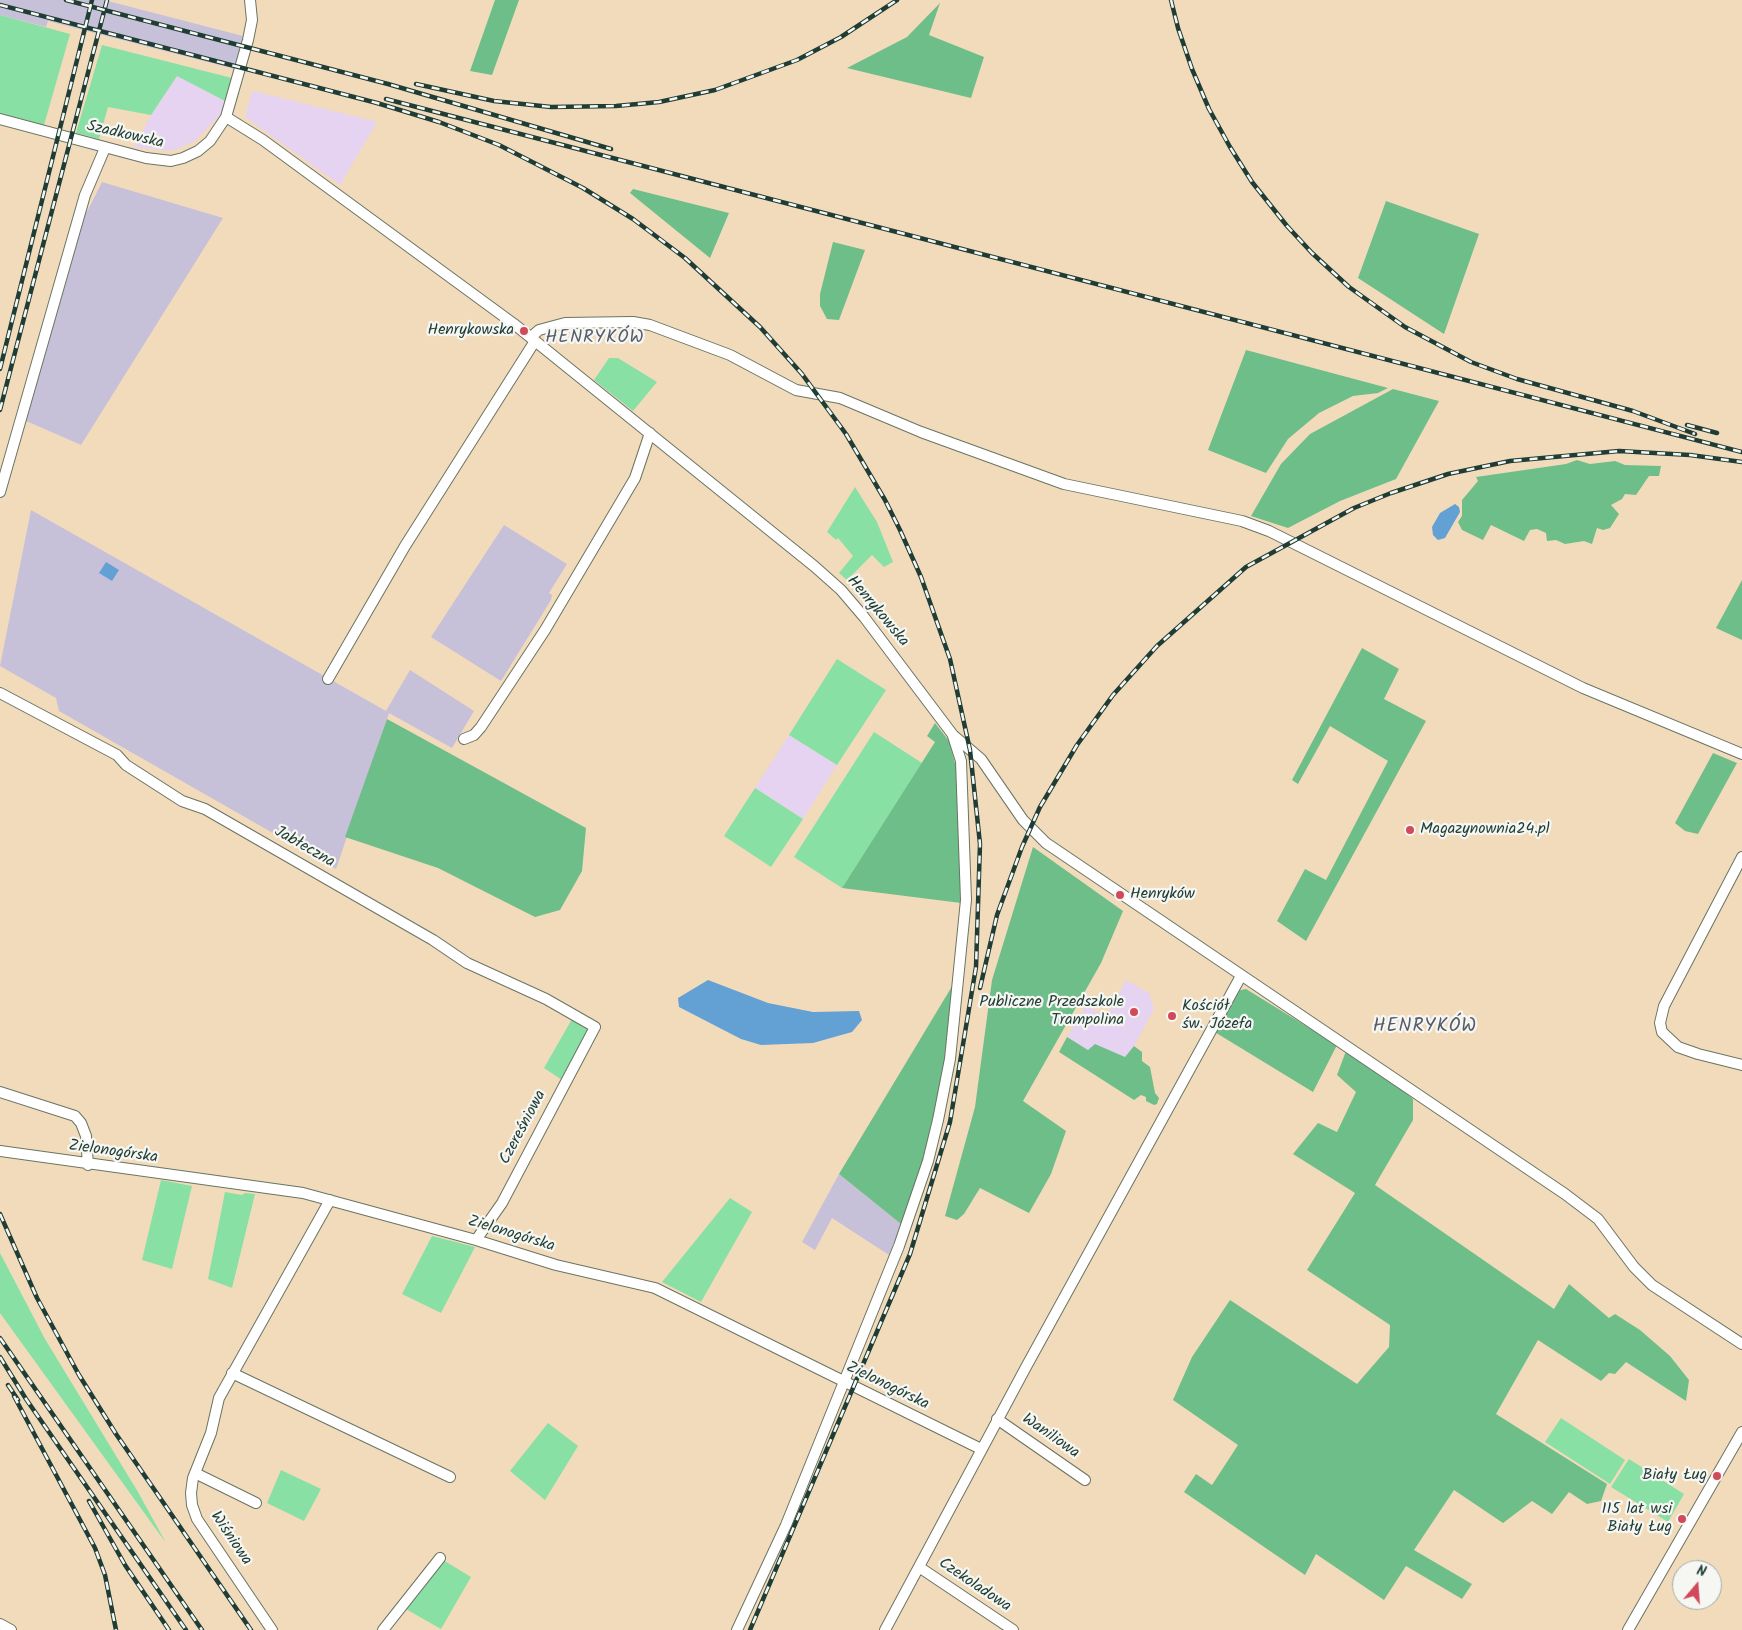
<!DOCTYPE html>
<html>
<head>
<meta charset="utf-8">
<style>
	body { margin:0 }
	#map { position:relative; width:1742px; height:1630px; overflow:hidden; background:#f2dbbb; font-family:Kalam,sans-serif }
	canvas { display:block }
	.north { position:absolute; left:1672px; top:1560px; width:50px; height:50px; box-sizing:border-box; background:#f6f6f2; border:1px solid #a0aca6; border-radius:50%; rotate:18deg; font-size:14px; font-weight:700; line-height:20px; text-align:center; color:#1f3d34 }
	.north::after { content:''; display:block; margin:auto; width:18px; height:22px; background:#d1495b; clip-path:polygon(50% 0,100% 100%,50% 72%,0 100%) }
</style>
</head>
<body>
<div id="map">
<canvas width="1742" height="1630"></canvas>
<div class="north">N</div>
</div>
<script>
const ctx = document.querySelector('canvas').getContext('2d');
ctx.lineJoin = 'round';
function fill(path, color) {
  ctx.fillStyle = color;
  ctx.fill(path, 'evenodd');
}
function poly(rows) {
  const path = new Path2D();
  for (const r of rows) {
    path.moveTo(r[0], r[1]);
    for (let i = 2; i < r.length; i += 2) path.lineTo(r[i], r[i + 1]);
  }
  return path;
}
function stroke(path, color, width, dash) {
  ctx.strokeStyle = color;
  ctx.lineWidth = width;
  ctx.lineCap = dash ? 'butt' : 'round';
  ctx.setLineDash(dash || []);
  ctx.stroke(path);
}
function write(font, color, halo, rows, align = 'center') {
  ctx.font = font + ' Kalam,sans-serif';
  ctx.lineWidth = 4.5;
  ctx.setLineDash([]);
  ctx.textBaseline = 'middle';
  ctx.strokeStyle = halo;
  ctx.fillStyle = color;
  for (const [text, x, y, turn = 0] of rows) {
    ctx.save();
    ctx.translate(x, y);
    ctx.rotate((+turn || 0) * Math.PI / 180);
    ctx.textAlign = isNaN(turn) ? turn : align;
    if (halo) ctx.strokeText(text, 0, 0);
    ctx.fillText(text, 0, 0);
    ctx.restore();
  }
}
fill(poly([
	[177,76,227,102,219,116,195,141,178,149,167,151,134,147,151,115],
	[252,91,253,91,377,122,340,185,245,117],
	[789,735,837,765,803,819,755,788],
	[1126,980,1149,993,1154,1009,1134,1046,1125,1057,1095,1045,1088,1050,1067,1037,1086,1005,1107,1017]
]), '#e5d3f1');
fill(poly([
	[0,0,104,0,243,36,235,69,48,21,46,27,0,15],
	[102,182,223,218,81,445,24,420,84,213,88,210],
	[31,510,386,711,410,670,474,711,452,748,389,713,336,869,59,711,56,698,0,666],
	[504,525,567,564,549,593,552,595,551,600,501,681,431,637],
	[839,1174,901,1224,889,1255,832,1218,815,1250,802,1242]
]), '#c7c0d9');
fill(poly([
	[0,15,70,34,44,125,0,113],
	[102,45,232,78,227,102,177,76,151,115,108,107,99,139,76,133],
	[609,358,618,358,657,382,633,411,594,380],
	[855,487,877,522,893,562,884,567,872,555,847,580,839,573,853,556,838,538,836,540,827,532],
	[837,659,886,690,837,765,789,735],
	[874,732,922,763,842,888,794,857],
	[755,788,803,819,771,867,724,836],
	[572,1019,589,1030,562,1080,544,1068],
	[161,1180,192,1186,172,1269,142,1260],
	[225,1192,242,1195,245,1193,255,1194,232,1288,208,1279],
	[730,1198,752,1212,701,1302,662,1282],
	[432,1236,475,1247,441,1313,402,1294],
	[0,1253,45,1339,138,1492,166,1543,0,1313],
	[1561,1418,1625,1460,1610,1484,1545,1442],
	[548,1423,578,1446,545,1500,510,1471],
	[1629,1459,1684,1494,1668,1522,1611,1487],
	[281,1470,321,1489,304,1521,267,1503],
	[443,1560,471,1577,441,1629,404,1608]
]), '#88e0a4');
fill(poly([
	[495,0,519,0,492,75,470,71],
	[940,3,929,35,984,57,971,98,847,68,907,37],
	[633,189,729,213,710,258,630,193],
	[1386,201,1479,234,1444,334,1358,278],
	[833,242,865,250,839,320,827,319,820,306,820,294],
	[1246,350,1388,388,1378,393,1353,396,1319,413,1288,439,1266,473,1208,450],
	[1393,389,1439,401,1396,479,1340,501,1288,528,1251,516,1281,464,1310,434],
	[1577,460,1590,464,1615,461,1625,465,1661,466,1659,476,1649,476,1636,495,1625,494,1622,499,1611,505,1619,514,1610,528,1603,530,1597,528,1592,544,1584,541,1565,544,1556,540,1547,541,1546,533,1537,529,1530,530,1524,541,1491,525,1483,540,1462,530,1458,522,1462,516,1462,500,1478,481,1476,477,1566,464],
	[1742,580,1742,640,1716,628],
	[1362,648,1399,669,1384,699,1426,721,1306,941,1277,921,1305,869,1326,880,1388,761,1330,726,1298,784,1292,780],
	[387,719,586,828,582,871,560,910,535,917,438,868,345,837],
	[935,723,949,741,956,767,961,903,842,888,935,742,927,736],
	[1713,753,1737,763,1698,834,1685,831,1675,823],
	[1033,847,1123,911,1101,963,1023,1101,1066,1131,1051,1174,1029,1213,980,1188,964,1214,957,1220,945,1216,975,1107,992,980],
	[954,983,940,1102,928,1152,901,1224,839,1174],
	[1246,989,1337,1045,1313,1092,1213,1031,1236,991],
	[1067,1037,1088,1050,1095,1044,1125,1057,1134,1046,1142,1052,1142,1061,1150,1067,1155,1093,1159,1098,1157,1104,1154,1105,1146,1101,1146,1097,1141,1095,1134,1100,1059,1052],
	[1346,1051,1377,1069,1413,1099,1413,1120,1375,1185,1554,1309,1569,1284,1609,1318,1615,1314,1640,1330,1670,1356,1689,1380,1686,1401,1626,1362,1615,1374,1609,1373,1601,1381,1538,1340,1496,1414,1607,1484,1601,1501,1587,1504,1569,1492,1552,1514,1532,1501,1503,1523,1454,1490,1414,1550,1472,1584,1462,1599,1406,1566,1384,1600,1316,1554,1305,1575,1184,1492,1196,1474,1212,1485,1238,1445,1173,1400,1192,1357,1230,1300,1357,1384,1389,1347,1390,1325,1307,1270,1355,1193,1293,1154,1318,1123,1337,1132,1356,1092,1337,1075]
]), '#6ebe8a');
fill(poly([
	[1455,504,1459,507,1460,512,1445,538,1438,540,1433,535,1432,527,1440,513],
	[106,562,119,570,112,581,99,573],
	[708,980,768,1003,813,1012,859,1011,862,1020,852,1032,813,1043,761,1045,741,1039,679,1007,678,998]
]), '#63a0d4');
const minor = poly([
	[226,117,263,140,514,324,814,566,841,590,864,617,953,735,981,759,1023,820,1046,843,1565,1194,1598,1219,1634,1267,1652,1285,1742,1344],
	[0,119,146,158,171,161,183,158,198,151,210,141,226,117,248,40,252,20,250,0],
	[531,337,539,330,565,323,633,322,650,325,730,355,796,390,840,398,921,432,1064,484,1242,521,1269,531,1583,688,1742,754],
	[0,492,85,195,105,148],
	[328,679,405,546,535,341],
	[0,693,117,755,126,765,182,801,205,809,433,940,467,963,546,999,595,1027,502,1203,476,1240],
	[464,739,474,735,481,727,545,630,635,478,650,433],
	[1742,857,1664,1006,1660,1023,1662,1032,1678,1047,1698,1054,1742,1065],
	[0,1092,75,1116,81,1123,86,1136,88,1165],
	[0,1151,303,1193,476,1240,556,1265,655,1288,981,1449],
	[232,1373,450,1477],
	[997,1419,1085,1480],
	[195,1473,256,1503],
	[919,1567,1013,1630],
	[0,1624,11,1630],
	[272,1630,197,1519,192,1505,191,1493,193,1478,211,1433,219,1398,330,1200],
	[383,1630,440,1558],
	[737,1630,786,1525,899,1246,928,1161,938,1120,950,1059,966,900,961,761,953,736],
	[885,1630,1026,1367,1241,976],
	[1628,1630,1742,1432]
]);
stroke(minor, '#697463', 12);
stroke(minor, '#fff', 10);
const rail = poly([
	[66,0,388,84,611,149],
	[1171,0,1178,28,1192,69,1209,109,1230,147,1252,182,1287,226,1312,253,1349,287,1405,327,1471,362,1517,379,1633,411,1695,434],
	[0,5,377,103,439,122,499,145,583,188,633,219,685,258,760,327,802,374,846,434,885,500,900,530,921,577,950,659,970,750,980,844,976,967,950,1122,910,1254,750,1630],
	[416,84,494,101,551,107,616,106,659,102,715,90,797,60,841,37,897,0],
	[386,99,1742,452],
	[0,369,92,0],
	[0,410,107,0],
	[1687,425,1717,433],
	[980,988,997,915,1022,847,1040,807,1077,745,1113,695,1157,646,1246,567,1354,508,1391,493,1448,474,1510,461,1619,451,1690,455,1742,462],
	[0,1214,37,1298,79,1375,116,1434,251,1630],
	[0,1338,202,1630],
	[0,1357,26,1399,186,1630],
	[8,1385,18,1400],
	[14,1396,95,1548,105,1575,116,1630],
	[89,1501,125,1565,169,1630]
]);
stroke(rail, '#1f3d34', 4.5);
stroke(rail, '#f6f6f2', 2.5, [8]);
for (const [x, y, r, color] of [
	[524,331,5,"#d1495b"],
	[1410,830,5,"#d1495b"],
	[1120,895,5,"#d1495b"],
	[1134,1012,5,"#d1495b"],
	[1172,1016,5,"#d1495b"],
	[1717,1476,5,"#d1495b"],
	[1682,1519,5,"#d1495b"]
]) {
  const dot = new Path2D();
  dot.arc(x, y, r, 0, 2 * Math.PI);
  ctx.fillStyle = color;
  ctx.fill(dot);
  stroke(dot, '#f6f6f2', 2);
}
write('16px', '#1f3d34', '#f6f6f2', [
	["Szadkowska",125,136,13],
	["Henrykowska",877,612,50],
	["Jabłeczna",304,848,30],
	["Czereśniowa",524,1128,-62],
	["Zielonogórska",113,1153,8],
	["Zielonogórska",511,1235,17],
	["Zielonogórska",887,1387,26],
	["Waniliowa",1050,1437,35],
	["Wiśniowa",230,1539,56],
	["Czekoladowa",974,1586,34]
]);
write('16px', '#1f3d34', '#f6f6f2', [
	["Henrykowska",514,331],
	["Magazynownia24.pl",1420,830,"left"],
	["Henryków",1130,895,"left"],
	["Publiczne Przedszkole",1124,1003],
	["Trampolina",1124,1021],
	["Kościół",1182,1007,"left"],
	["św. Józefa",1182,1025,"left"],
	["Biały Ług",1707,1476],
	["115 lat wsi",1672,1510],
	["Biały Ług",1672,1528]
], 'right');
ctx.letterSpacing = '1px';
write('18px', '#565c6a', '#f6f6f2', [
	["HENRYKÓW",595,339]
]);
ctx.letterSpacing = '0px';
ctx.letterSpacing = '1px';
write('19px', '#565c6a', '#f6f6f2', [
	["HENRYKÓW",1425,1028]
]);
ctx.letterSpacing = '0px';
</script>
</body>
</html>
